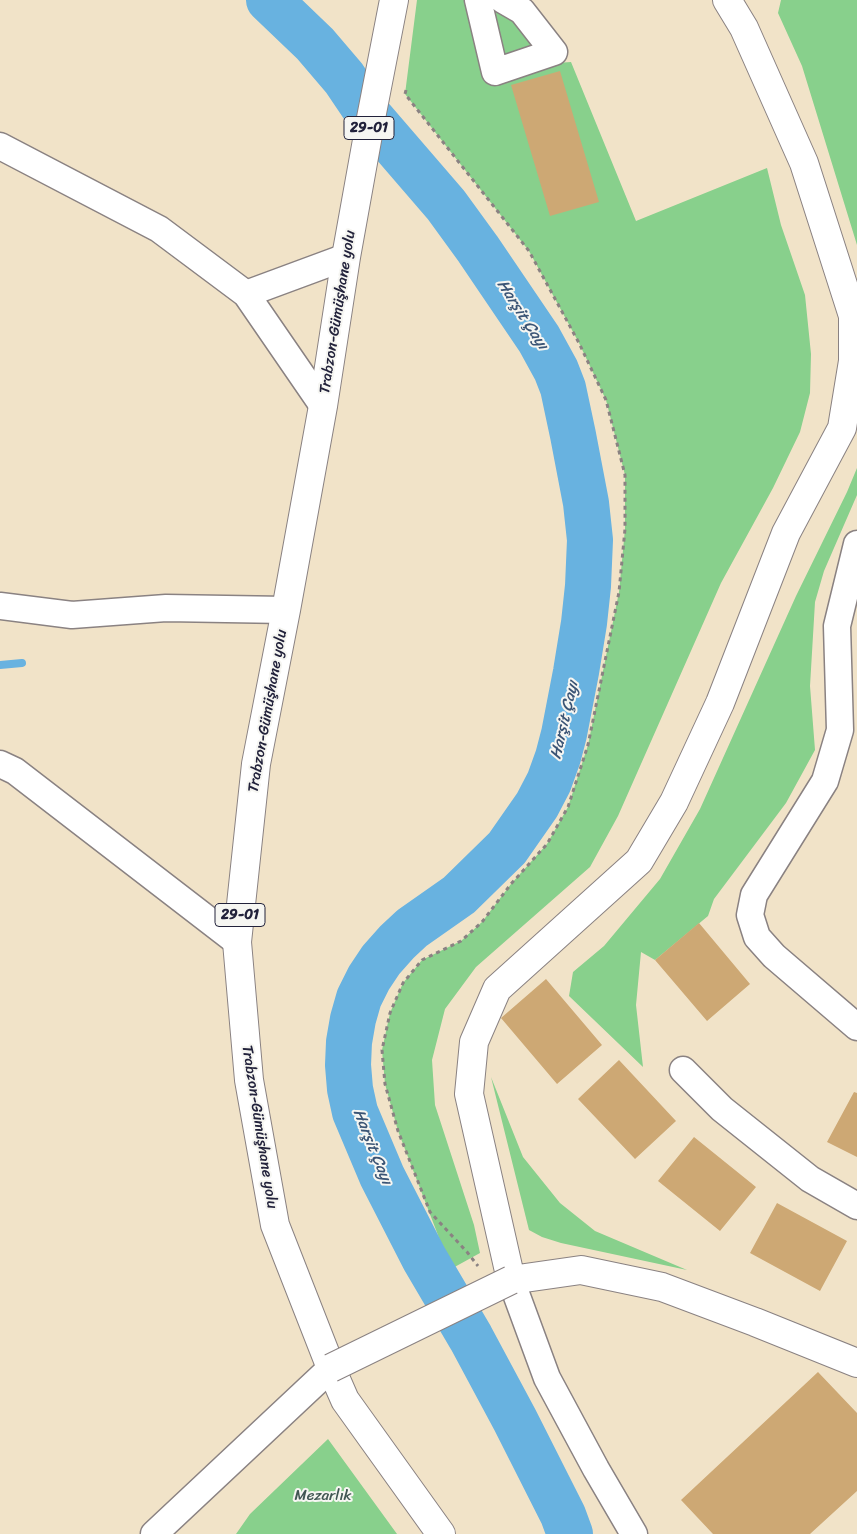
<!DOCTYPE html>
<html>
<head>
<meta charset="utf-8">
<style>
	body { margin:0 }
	canvas { display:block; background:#f1e3c8 }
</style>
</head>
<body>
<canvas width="857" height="1534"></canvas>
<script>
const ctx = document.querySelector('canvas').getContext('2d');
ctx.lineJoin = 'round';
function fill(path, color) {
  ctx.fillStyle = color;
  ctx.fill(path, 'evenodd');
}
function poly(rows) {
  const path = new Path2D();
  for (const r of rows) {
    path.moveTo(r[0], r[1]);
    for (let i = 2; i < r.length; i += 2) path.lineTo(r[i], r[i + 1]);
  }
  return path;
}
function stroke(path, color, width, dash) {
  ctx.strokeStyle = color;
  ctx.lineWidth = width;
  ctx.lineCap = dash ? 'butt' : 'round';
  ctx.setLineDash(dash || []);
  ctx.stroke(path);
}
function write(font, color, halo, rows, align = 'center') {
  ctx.font = font + ' Sriracha,sans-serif';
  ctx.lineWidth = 4;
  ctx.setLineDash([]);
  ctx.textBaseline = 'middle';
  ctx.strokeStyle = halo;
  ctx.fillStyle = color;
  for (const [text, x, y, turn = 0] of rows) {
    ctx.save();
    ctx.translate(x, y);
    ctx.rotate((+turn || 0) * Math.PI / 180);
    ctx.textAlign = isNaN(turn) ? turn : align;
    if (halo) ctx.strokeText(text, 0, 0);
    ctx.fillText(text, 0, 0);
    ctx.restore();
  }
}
fill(poly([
	[417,0,474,0,494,5,541,35,557,63,571,62,636,221,767,168,781,225,805,295,811,354,810,393,800,432,773,488,721,583,618,816,590,867,476,967,445,1009,432,1060,435,1105,474,1225,480,1253,451,1269,398,1131,385,1084,382,1050,390,1013,403,983,422,960,461,941,482,922,511,884,547,844,568,807,588,745,619,592,625,529,625,475,606,400,579,343,529,251,405,94],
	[781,0,857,0,857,245,802,66,778,13],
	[857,468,857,495,824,571,815,602,810,686,815,750,786,803,714,899,708,916,655,960,641,952,636,1005,643,1067,569,996,573,972,604,946,660,879,700,809,796,596,847,492],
	[491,1077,523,1157,560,1203,595,1231,687,1270,561,1243,542,1237,529,1230],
	[328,1439,397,1534,236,1534,250,1514]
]), '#88d08c');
stroke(poly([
	[0,665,22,663]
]), '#68b2e0', 8);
stroke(poly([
	[269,0,315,44,344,78,371,118,446,205,478,249,539,339,556,370,563,388,573,435,586,503,590,540,588,586,584,623,576,672,564,734,558,757,549,782,537,805,507,848,459,895,412,928,397,942,381,960,369,978,359,998,353,1019,349,1042,348,1065,350,1089,355,1112,382,1176,424,1258,471,1338,515,1420,563,1515,570,1534]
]), '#68b2e0', 46);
fill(poly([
	[560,71,599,202,550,216,511,85],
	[699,923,750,984,707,1021,655,960],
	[546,979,602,1045,557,1084,501,1018],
	[619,1060,676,1121,635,1159,578,1099],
	[854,1092,857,1093,857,1157,827,1142],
	[694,1137,756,1187,720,1231,658,1181],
	[777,1203,847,1241,820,1291,750,1253],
	[818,1372,857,1413,857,1491,810,1534,713,1534,681,1500]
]), '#cda874');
const minor = poly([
	[478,0,495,72,554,52,522,11,503,0],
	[0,146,159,229,246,294,323,406],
	[246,294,346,257],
	[857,544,837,626,840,730,825,781,754,895,750,915,757,937,774,956,857,1027],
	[0,606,72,615,166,608,286,610],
	[0,764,15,771,237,942],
	[683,1070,722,1109,810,1179,857,1206],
	[511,1280,547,1378,596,1469,634,1534],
	[154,1534,331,1368]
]);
const major = poly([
	[394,0,371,118,346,257,323,406,286,610,256,764,237,942,249,1080,275,1225,331,1368,345,1400,441,1534],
	[727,0,744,28,804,163,853,316,853,361,842,428,786,533,720,703,674,802,639,861,497,989,474,1042,469,1094,511,1280,581,1270,662,1287,755,1322,857,1363]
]);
stroke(minor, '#8a8282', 29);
stroke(major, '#8a8282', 30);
stroke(poly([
	[406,90,405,94,529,251,579,343,606,400,625,475,625,529,619,592,588,745,568,807,547,844,511,884,482,922,461,941,422,960,403,983,390,1013,382,1050,385,1084,398,1131,430,1212,467,1252,478,1266]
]), '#8a8282', 3, [4, 4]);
stroke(minor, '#fff', 26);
stroke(major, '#fff', 28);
const majorBridge = poly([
	[331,1368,511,1280]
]);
stroke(majorBridge, '#8a8282', 30, []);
stroke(majorBridge, '#fff', 28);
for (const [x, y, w] of [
	[369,128,50],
	[240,915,50]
]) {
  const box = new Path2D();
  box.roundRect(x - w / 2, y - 11.5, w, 23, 4);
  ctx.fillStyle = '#f6f6f2';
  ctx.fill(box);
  stroke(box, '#22223b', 1);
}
write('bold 14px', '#22223b', null, [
	["29-01",369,128],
	["29-01",240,915]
]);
write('15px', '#22223b', '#f6f6f2', [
	["Trabzon-Gümüşhane yolu",338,312,-81],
	["Trabzon-Gümüşhane yolu",268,711,-80],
	["Trabzon-Gümüşhane yolu",259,1127,81]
]);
write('15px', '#415653', '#f6f6f2', [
	["Mezarlık",323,1496]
]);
write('italic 16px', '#3a5475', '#f6f6f2', [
	["Harşit Çayı",522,315,57],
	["Harşit Çayı",565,720,-77],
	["Harşit Çayı",372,1147,68]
]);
</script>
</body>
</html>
